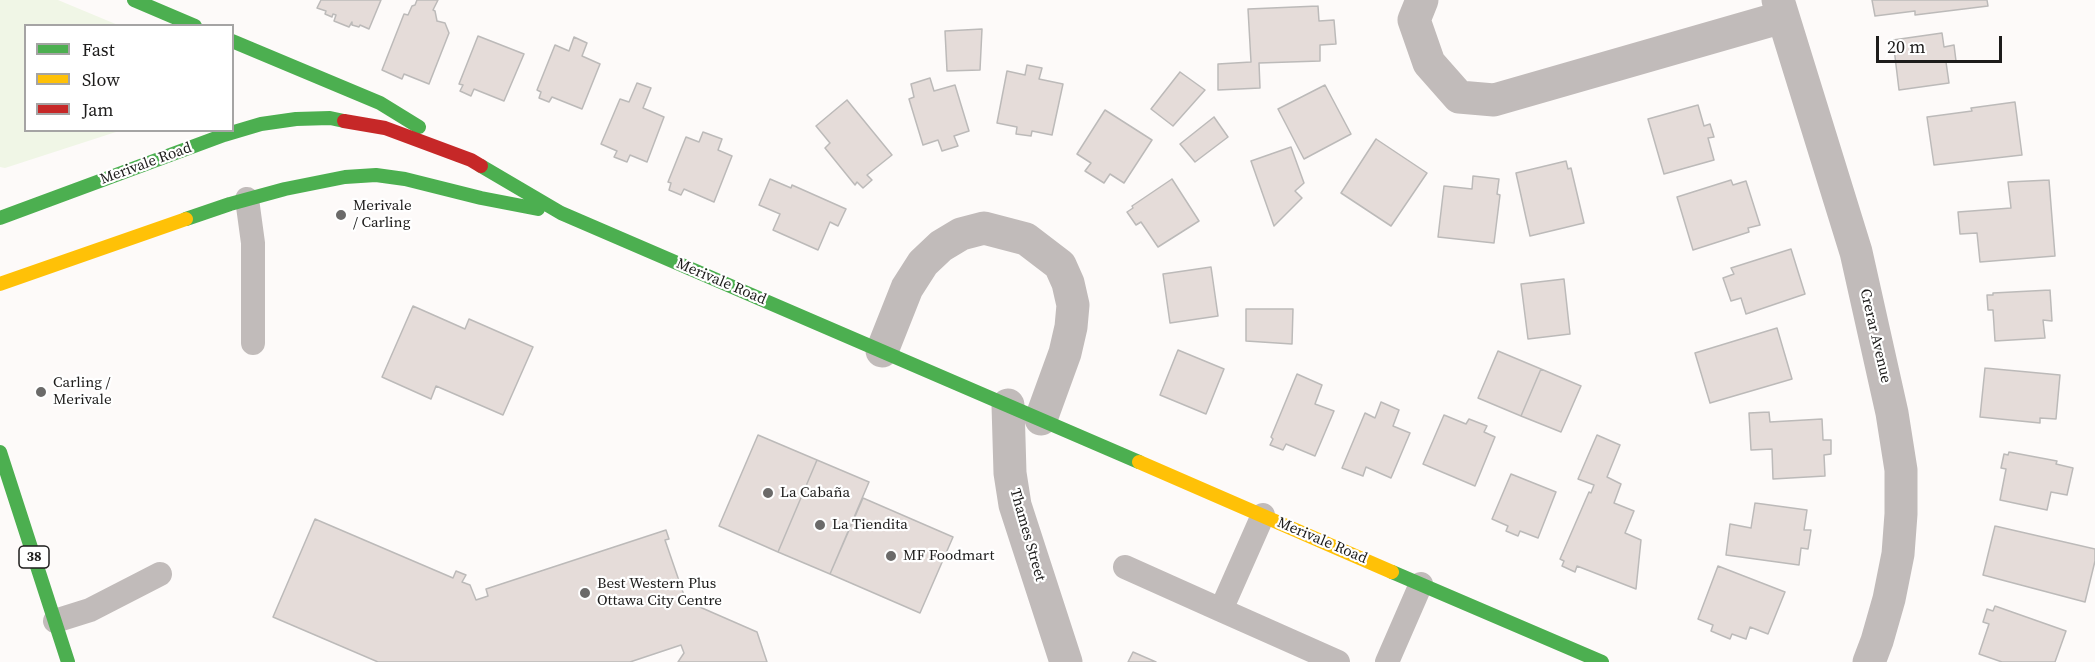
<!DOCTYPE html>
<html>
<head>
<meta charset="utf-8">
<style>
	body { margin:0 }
	#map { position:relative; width:2095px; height:662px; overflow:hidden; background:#fdfaf9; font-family:"Source Serif 4",serif }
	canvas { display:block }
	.legend { position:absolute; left:24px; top:24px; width:210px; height:108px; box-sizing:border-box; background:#fff; border:2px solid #a5a4a4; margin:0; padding:8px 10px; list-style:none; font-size:18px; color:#1d1c1b }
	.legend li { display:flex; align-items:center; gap:12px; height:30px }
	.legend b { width:30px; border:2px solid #a5a4a4 }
	.scale { position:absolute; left:1876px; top:36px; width:126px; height:27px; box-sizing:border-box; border:3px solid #1d1c1b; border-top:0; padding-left:8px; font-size:18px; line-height:21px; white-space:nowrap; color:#1d1c1b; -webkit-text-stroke:4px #fff; paint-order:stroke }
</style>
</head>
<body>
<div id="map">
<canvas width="2095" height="662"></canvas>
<ul class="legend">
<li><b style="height:8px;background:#4caf50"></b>Fast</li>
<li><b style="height:8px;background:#ffc107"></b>Slow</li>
<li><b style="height:8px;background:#c62828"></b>Jam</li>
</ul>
<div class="scale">20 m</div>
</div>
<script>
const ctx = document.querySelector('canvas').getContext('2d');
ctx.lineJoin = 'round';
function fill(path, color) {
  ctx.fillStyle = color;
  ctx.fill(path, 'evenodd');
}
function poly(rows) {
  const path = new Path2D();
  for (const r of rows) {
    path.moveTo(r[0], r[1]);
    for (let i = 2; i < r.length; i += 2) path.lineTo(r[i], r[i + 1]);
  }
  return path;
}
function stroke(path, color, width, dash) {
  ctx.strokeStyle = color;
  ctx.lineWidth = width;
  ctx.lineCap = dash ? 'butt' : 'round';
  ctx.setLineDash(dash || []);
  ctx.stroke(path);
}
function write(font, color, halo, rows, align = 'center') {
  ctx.font = font + ' "Source Serif 4",serif';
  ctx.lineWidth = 4.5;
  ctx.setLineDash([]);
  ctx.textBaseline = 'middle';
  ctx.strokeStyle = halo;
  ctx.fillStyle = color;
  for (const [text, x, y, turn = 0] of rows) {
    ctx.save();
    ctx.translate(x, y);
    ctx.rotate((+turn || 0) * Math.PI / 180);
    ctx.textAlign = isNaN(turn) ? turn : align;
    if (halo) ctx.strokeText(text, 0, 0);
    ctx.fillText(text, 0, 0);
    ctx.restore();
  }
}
fill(poly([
	[0,0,58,0,118,25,26,26,26,130,119,131,5,168,0,167]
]), '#f0f6e6');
const building = poly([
	[321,0,381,0,369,29,360,25,359,27,352,25,352,22,349,27,334,21,336,15,333,14,332,17,325,14,326,11,317,8,321,0],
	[417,0,438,0,433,10,435,11,437,21,445,23,449,33,429,84,404,74,402,79,382,70,404,14,408,15,412,6,415,5,417,0],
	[1872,0,1987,0,1988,6,1915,15,1915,11,1875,16,1872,0],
	[1318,6,1319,21,1334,20,1336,44,1320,45,1320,61,1259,63,1260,88,1218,90,1218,64,1251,62,1248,9,1318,6],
	[982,29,980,70,947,71,945,31,982,29],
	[1942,33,1944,47,1954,45,1956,61,1946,62,1949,83,1899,90,1893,40,1942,33],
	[478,36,524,54,504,101,474,89,471,96,460,91,463,85,459,84,478,36],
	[574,37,587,43,582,56,600,64,582,109,552,97,549,102,539,98,541,92,537,90,555,45,569,51,574,37],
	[1027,65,1042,68,1039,79,1063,84,1052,135,1032,131,1031,136,1016,134,1017,127,997,123,1007,71,1025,75,1027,65],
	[1180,72,1205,90,1173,126,1151,109,1180,72],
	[930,78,934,91,955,85,969,131,954,136,958,146,942,151,938,140,923,145,909,99,914,97,911,84,930,78],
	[637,83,651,88,643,108,664,117,647,162,630,155,627,162,614,157,617,151,601,144,620,99,629,102,637,83],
	[1325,85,1351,134,1304,159,1278,109,1325,85],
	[847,100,892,155,867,175,872,180,863,188,857,182,855,185,825,148,830,143,816,126,847,100],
	[2015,102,2022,155,1934,165,1927,117,1972,111,1971,108,2015,102],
	[1698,105,1704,126,1710,124,1714,137,1708,138,1714,160,1664,174,1648,119,1698,105],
	[1105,110,1152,140,1124,183,1110,174,1104,183,1085,171,1091,163,1077,154,1105,110],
	[1214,117,1228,137,1195,162,1180,144,1214,117],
	[703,132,722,139,718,150,732,156,714,202,684,189,681,195,669,190,671,183,668,182,686,137,699,142,703,132],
	[1376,139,1427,173,1391,226,1341,193,1376,139],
	[1291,147,1304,183,1295,191,1302,198,1274,226,1251,161,1291,147],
	[1566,161,1568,169,1571,168,1584,223,1530,236,1516,173,1566,161],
	[1473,176,1499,179,1497,194,1500,195,1494,243,1438,237,1444,186,1472,189,1473,176],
	[770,179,791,188,792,185,846,209,838,226,830,222,818,250,773,230,780,214,759,205,770,179],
	[1172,179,1199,221,1158,247,1141,222,1136,225,1127,212,1133,208,1132,206,1172,179],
	[1731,180,1733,185,1746,181,1760,225,1748,228,1749,232,1693,250,1677,197,1731,180],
	[2049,180,2055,256,1980,262,1977,233,1960,234,1958,212,2011,208,2008,182,2049,180],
	[1791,249,1805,294,1746,314,1741,298,1731,301,1723,278,1734,274,1731,268,1791,249],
	[1211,267,1218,316,1170,323,1163,274,1211,267],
	[1564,279,1570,334,1528,339,1521,284,1564,279],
	[2050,290,2052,321,2043,320,2045,338,1995,341,1993,310,1988,310,1987,295,1993,295,1993,293,2050,290],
	[413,306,465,329,469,319,533,347,503,415,436,386,431,399,382,377,413,306],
	[1246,309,1293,309,1292,344,1246,341,1246,309],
	[1777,328,1792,379,1710,403,1695,353,1777,328],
	[1178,350,1224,369,1206,414,1160,395,1178,350],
	[1498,351,1541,369,1521,416,1478,398,1498,351],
	[1985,368,2060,375,2056,419,2040,418,2040,423,1980,417,1985,368],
	[1541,369,1581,386,1561,432,1521,416,1541,369],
	[1297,374,1322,385,1315,404,1334,411,1315,456,1286,444,1283,450,1270,445,1273,439,1271,437,1297,374],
	[1381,402,1399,410,1393,426,1410,433,1391,478,1366,467,1363,476,1342,468,1365,413,1375,418,1381,402],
	[1769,412,1770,422,1822,419,1823,440,1831,440,1831,454,1824,455,1825,476,1773,479,1772,449,1751,450,1749,413,1769,412],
	[1444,415,1466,424,1469,419,1487,426,1484,432,1495,437,1475,486,1423,464,1444,415],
	[758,435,817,460,778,552,719,526,758,435],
	[1597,435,1620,445,1607,477,1621,484,1614,503,1634,511,1625,533,1641,540,1636,589,1577,566,1575,572,1562,566,1564,561,1560,559,1589,492,1591,493,1594,485,1578,479,1597,435],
	[2009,452,2057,461,2056,464,2073,468,2067,495,2051,492,2047,510,2000,500,2006,469,2001,468,2004,454,2008,455,2009,452],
	[817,460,869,482,830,574,778,552,817,460],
	[1511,474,1556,492,1538,538,1520,531,1518,536,1506,531,1508,526,1492,519,1511,474],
	[863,498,953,537,920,613,830,574,863,498],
	[1755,503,1807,510,1804,530,1811,530,1808,549,1801,548,1799,565,1726,555,1730,524,1751,528,1755,503],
	[315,519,453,578,456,571,466,575,462,582,470,585,476,600,488,596,486,589,666,530,669,539,665,540,686,601,757,632,767,662,678,662,684,653,681,645,630,662,378,662,273,617,315,519],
	[1995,526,2095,549,2095,561,2085,602,1983,575,1995,526],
	[1718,566,1785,592,1768,634,1750,627,1746,639,1732,634,1730,639,1711,631,1713,625,1698,619,1718,566],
	[1995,606,2066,631,2055,662,2002,662,1979,654,1989,624,1983,622,1987,609,1993,611,1995,606],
	[1133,652,1156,662,1128,662,1133,652]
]);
fill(building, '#e5dcd9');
stroke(building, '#bcbab9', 1.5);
stroke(poly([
	[247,199,253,243,253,343],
	[1263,515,1221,610,1338,662],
	[1125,567,1221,610],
	[55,621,90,610,160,574],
	[1387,662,1421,584]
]), '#c1bbba', 24);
stroke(poly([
	[1422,0,1414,20,1429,63,1459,97,1494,100,1783,17],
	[1778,0,1856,252,1892,413,1901,470,1901,514,1898,554,1889,599,1877,641,1869,662],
	[882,351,907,288,923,263,941,246,961,234,984,228,1026,239,1060,265,1068,283,1073,305,1071,327,1065,353,1041,419],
	[1008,405,1010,473,1015,505,1066,662]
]), '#c1bbba', 33);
stroke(poly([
	[134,0,195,26],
	[232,41,380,103,419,127],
	[481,166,561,213,1139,462],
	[0,218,224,135,261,124,296,119,330,118,344,121],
	[186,219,230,204,285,189,345,177,376,175,405,179,481,198,538,209],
	[0,452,68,662],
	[1392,572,1602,662]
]), '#4caf50', 14);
stroke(poly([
	[0,284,186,219],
	[1139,462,1392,572]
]), '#ffc107', 14);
stroke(poly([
	[344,121,385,128,471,160,481,166]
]), '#c62828', 14);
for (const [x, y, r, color] of [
	[341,215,6,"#6b6a69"],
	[41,392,6,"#6b6a69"],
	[768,493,6,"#6b6a69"],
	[820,525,6,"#6b6a69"],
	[891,556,6,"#6b6a69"],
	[585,593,6,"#6b6a69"]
]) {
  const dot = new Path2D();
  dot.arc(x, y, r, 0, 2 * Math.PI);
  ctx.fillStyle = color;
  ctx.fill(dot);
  stroke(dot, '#fff', 2);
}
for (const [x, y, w] of [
	[34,557,30]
]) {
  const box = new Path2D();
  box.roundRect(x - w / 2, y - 11, w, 22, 4.5);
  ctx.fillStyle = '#fff';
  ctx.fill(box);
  stroke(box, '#1d1c1b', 1.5);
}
write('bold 14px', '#1d1c1b', null, [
	["38",34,557]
]);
write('15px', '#1d1c1b', '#fff', [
	["Merivale Road",146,164,-20],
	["Merivale Road",721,282,23],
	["Crerar Avenue",1875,336,77],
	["Thames Street",1027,535,74],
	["Merivale Road",1322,541,23]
]);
write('15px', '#1d1c1b', '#fff', [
	["Merivale",353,206],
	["/ Carling",353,223],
	["Carling /",53,383],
	["Merivale",53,400],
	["La Cabaña",780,493],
	["La Tiendita",832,525],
	["MF Foodmart",903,556],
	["Best Western Plus",597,584],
	["Ottawa City Centre",597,601]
], 'left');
</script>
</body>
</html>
